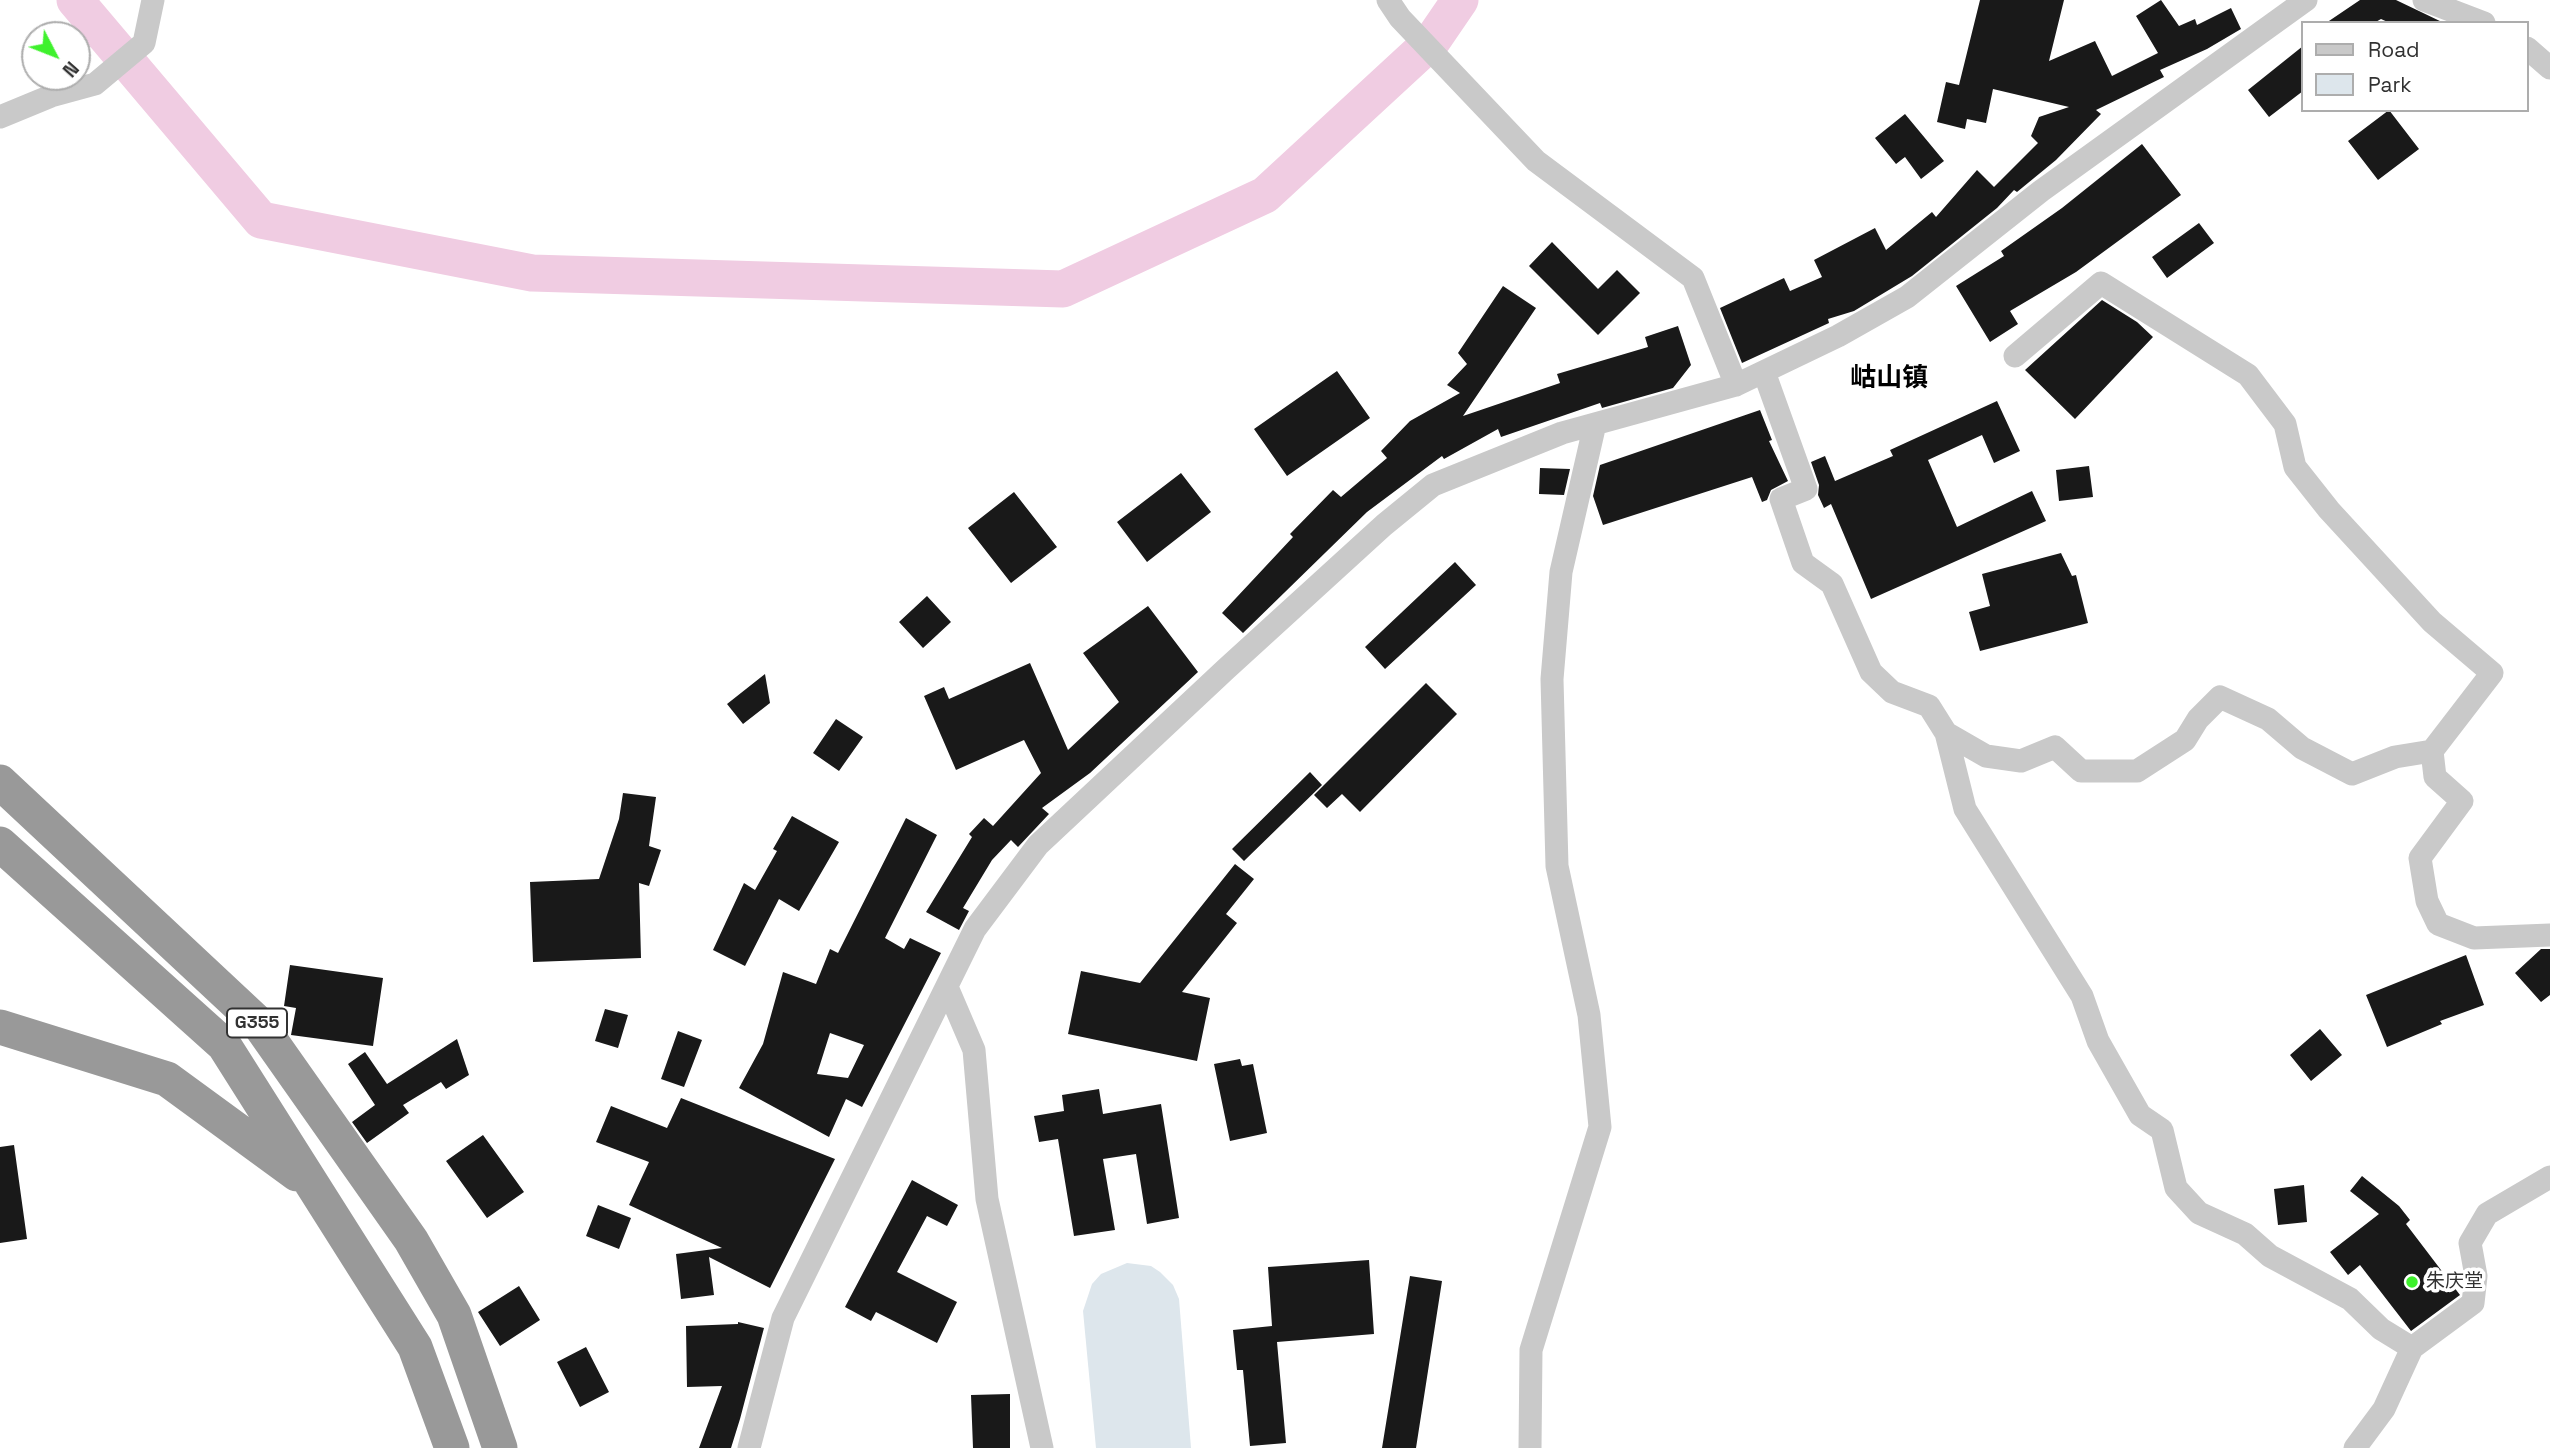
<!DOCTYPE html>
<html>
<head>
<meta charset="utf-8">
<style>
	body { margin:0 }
	#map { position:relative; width:2550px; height:1448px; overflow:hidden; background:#fff; font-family:"Space Grotesk",sans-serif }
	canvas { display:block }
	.legend { position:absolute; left:2301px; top:21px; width:228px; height:91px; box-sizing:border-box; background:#fff; border:2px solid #adadad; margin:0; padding:9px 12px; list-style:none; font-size:21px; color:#323232 }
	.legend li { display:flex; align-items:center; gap:14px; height:35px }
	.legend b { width:35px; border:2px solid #adadad }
	.north { position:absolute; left:21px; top:21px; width:70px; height:70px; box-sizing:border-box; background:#fff; border:2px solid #adadad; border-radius:50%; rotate:132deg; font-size:19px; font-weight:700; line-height:28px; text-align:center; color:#323232 }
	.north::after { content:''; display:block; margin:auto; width:24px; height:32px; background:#3ff12d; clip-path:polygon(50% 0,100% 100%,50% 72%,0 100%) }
</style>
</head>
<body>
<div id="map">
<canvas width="2550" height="1448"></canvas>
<ul class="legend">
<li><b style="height:9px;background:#c9c9c9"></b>Road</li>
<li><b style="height:19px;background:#dde6ec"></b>Park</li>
</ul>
<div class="north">N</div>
</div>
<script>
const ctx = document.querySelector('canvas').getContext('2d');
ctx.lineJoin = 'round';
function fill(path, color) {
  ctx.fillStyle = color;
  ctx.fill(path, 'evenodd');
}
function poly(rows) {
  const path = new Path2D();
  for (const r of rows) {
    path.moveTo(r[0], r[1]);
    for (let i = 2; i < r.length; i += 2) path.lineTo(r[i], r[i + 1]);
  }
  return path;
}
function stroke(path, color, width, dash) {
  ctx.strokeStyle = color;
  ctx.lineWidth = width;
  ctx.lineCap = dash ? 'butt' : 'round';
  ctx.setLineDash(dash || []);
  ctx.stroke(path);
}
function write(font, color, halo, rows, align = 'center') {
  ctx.font = font + ' "Space Grotesk","Noto Sans SC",sans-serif';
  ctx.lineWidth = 7;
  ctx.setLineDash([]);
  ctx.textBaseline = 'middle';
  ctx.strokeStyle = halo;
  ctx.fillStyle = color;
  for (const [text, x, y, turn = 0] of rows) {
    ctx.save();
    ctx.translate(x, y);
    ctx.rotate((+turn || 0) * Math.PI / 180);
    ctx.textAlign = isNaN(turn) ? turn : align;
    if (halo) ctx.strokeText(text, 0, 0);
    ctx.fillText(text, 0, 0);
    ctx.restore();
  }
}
fill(poly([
	[1127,1263,1151,1266,1160,1272,1173,1285,1179,1299,1191,1448,1096,1448,1083,1311,1092,1284,1101,1274]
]), '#dde6ec');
stroke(poly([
	[75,0,261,220,532,273,1063,289,1265,195,1432,41,1460,0]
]), '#f0cce2', 37);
fill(poly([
	[1980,0,2064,0,2049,61,2095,41,2112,76,2158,53,2136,16,2161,0,2179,26,2195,19,2197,25,2231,8,2241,29,2207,49,2160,70,2164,77,2096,110,2101,114,2056,160,2017,192,2014,190,1997,208,1912,276,1854,311,1828,319,1829,323,1742,363,1720,308,1784,278,1790,291,1822,277,1814,260,1875,228,1886,250,1932,212,1936,217,1977,170,1994,187,2038,143,2031,136,2039,117,2069,107,1993,89,1986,123,1967,119,1965,129,1937,122,1946,82,1959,85],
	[2360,0,2396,0,2444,23,2390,23,2381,19,2374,23,2326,23],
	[2303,46,2303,91,2269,117,2248,90],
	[2389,110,2419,149,2378,180,2348,141],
	[1905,114,1944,161,1921,179,1905,157,1896,164,1875,138],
	[2142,144,2181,195,2076,272,2010,311,2018,324,1990,342,1956,286,2004,256,2001,251,2062,208],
	[2199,223,2214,243,2167,278,2152,257],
	[1552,242,1598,289,1617,270,1640,293,1598,335,1529,266],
	[1503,286,1536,308,1463,416,1560,383,1557,374,1648,347,1645,337,1678,326,1691,365,1673,388,1602,408,1600,403,1501,437,1498,429,1444,459,1442,456,1367,512,1243,633,1222,613,1293,537,1290,534,1333,490,1341,497,1387,458,1381,451,1410,421,1460,393,1447,385,1467,364,1458,353],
	[2102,300,2137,322,2153,337,2075,419,2025,370],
	[1337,371,1370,418,1287,476,1254,429],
	[1997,401,2020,451,1994,463,1982,435,1928,460,1957,527,2032,491,2046,521,1871,599,1831,504,1824,508,1818,495,1819,485,1811,462,1825,456,1835,481,1893,456,1890,450],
	[1760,410,1772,440,1769,441,1788,481,1771,490,1767,500,1762,502,1752,477,1603,525,1593,496,1600,465],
	[2089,466,2093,497,2059,501,2056,470],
	[1540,468,1570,469,1564,495,1539,494],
	[1181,473,1211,512,1147,562,1117,522],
	[1014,492,1057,547,1011,583,968,528],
	[2061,553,2072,576,2076,575,2088,623,1980,651,1969,612,1990,606,1982,574],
	[1455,562,1476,585,1385,669,1365,647],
	[927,596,951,622,923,648,899,622],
	[1148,606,1198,672,1090,773,1042,808,1049,814,1018,847,1011,840,992,860,963,908,969,911,959,930,926,912,972,837,969,834,984,818,993,826,1041,773,1024,740,956,770,924,696,944,687,949,699,1030,663,1068,750,1119,702,1083,653],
	[765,674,770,703,743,724,727,704],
	[1426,683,1457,714,1360,812,1342,794,1327,808,1314,795],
	[836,719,863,737,839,771,813,753],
	[1310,772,1322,785,1244,861,1232,849],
	[623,793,656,797,649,846,661,850,649,886,639,883,641,958,533,962,530,882,599,879,619,819],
	[792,816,839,842,799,911,779,899,745,966,713,950,744,883,755,890,777,851,773,849],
	[906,818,937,835,885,938,904,949,910,938,941,953,862,1107,846,1099,829,1137,739,1088,763,1044,783,972,816,984,830,949,838,953],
	[830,1033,864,1045,848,1078,817,1074],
	[1235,864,1254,879,1226,914,1237,923,1182,992,1210,998,1197,1061,1068,1034,1081,971,1140,983],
	[2541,949,2550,949,2550,995,2541,1002,2515,973],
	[2466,955,2484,1005,2440,1021,2442,1024,2387,1047,2366,995],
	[290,965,383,978,373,1046,291,1035,296,1008,284,1006],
	[605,1009,628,1015,618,1048,595,1041],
	[2320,1029,2342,1055,2311,1081,2290,1055],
	[678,1031,702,1040,684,1087,661,1079],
	[457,1039,469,1075,446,1089,441,1082,403,1105,409,1113,367,1143,352,1122,375,1105,348,1064,365,1052,387,1084],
	[1240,1059,1242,1066,1253,1064,1267,1133,1230,1141,1214,1064],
	[1099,1089,1103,1114,1161,1104,1179,1218,1147,1224,1136,1154,1103,1159,1115,1230,1074,1236,1058,1139,1039,1142,1034,1116,1064,1111,1062,1095],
	[681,1098,835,1159,770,1288,709,1257,714,1295,681,1299,676,1254,722,1248,629,1205,649,1162,596,1142,611,1106,667,1128],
	[483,1135,524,1192,487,1218,446,1161],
	[14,1145,27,1239,0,1243,0,1147],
	[2362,1176,2399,1206,2410,1220,2406,1224,2460,1295,2411,1331,2360,1265,2348,1275,2330,1252,2379,1214,2350,1191],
	[912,1180,958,1205,947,1226,927,1216,897,1272,957,1302,937,1343,876,1312,871,1321,845,1307],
	[2304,1185,2307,1222,2278,1225,2274,1189],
	[598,1205,631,1218,619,1249,586,1236],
	[1369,1260,1374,1334,1277,1342,1286,1443,1250,1446,1243,1370,1237,1370,1233,1330,1272,1326,1268,1267],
	[1410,1276,1442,1281,1416,1448,1382,1448],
	[519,1286,540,1320,500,1346,478,1312],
	[738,1322,764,1328,740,1419,731,1448,699,1448,722,1386,687,1387,686,1326,738,1324],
	[586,1347,609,1392,580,1407,557,1362],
	[1010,1394,1010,1448,973,1448,971,1395]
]), '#191919');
stroke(poly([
	[1388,0,1400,18,1536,161,1693,278,1736,385],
	[2424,0,2484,23],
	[2527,48,2550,68],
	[0,117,51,96,95,84,144,43,153,0],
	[1764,372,1806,489,1781,499,1803,563,1832,584,1871,672,1892,692,1929,706,1946,733,1965,809,2082,996,2098,1041,2140,1115,2162,1130,2176,1188,2199,1213,2245,1234,2270,1256,2350,1299,2381,1329,2412,1348],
	[1946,733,1986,756,2021,761,2055,747,2081,771,2137,771,2185,740,2198,719,2220,697,2268,719,2302,748,2352,774,2395,757,2432,751,2492,673,2432,622,2329,510,2295,467,2285,424,2248,375,2101,283,2015,356],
	[2432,751,2435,777,2462,801,2420,858,2427,901,2438,924,2474,938,2550,935],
	[947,987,974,1050,987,1199,1042,1448],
	[749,1448,783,1318,975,929,1038,845,1226,669,1384,525,1433,485,1562,433,1736,385,1838,336,1907,297,2041,191,2306,0],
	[1530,1448,1531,1350,1600,1127,1589,1015,1557,866,1552,679,1561,572,1595,424],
	[2355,1448,2384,1409,2412,1348,2473,1303,2476,1276,2470,1243,2487,1214,2550,1177]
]), '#c9c9c9', 23);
stroke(poly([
	[0,782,259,1024,411,1240,454,1315,500,1448],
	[0,844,224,1045,415,1347,452,1448],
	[0,1027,167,1079,297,1174]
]), '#999', 35);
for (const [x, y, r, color] of [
	[2412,1282,7,"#3ff12d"]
]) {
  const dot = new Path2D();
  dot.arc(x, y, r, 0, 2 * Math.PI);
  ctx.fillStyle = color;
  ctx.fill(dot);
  stroke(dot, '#fff', 2.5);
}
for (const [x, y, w] of [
	[257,1023,60]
]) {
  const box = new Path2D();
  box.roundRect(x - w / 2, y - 14.5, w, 29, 5);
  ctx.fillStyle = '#fff';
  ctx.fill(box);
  stroke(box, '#323232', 2);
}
write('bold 18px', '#323232', null, [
	["G355",257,1023]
]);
write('19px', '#323232', '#fff', [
	["朱庆堂",2426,1282]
], 'left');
write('bold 26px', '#000', '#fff', [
	["岵山镇",1889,379]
]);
</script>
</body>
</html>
